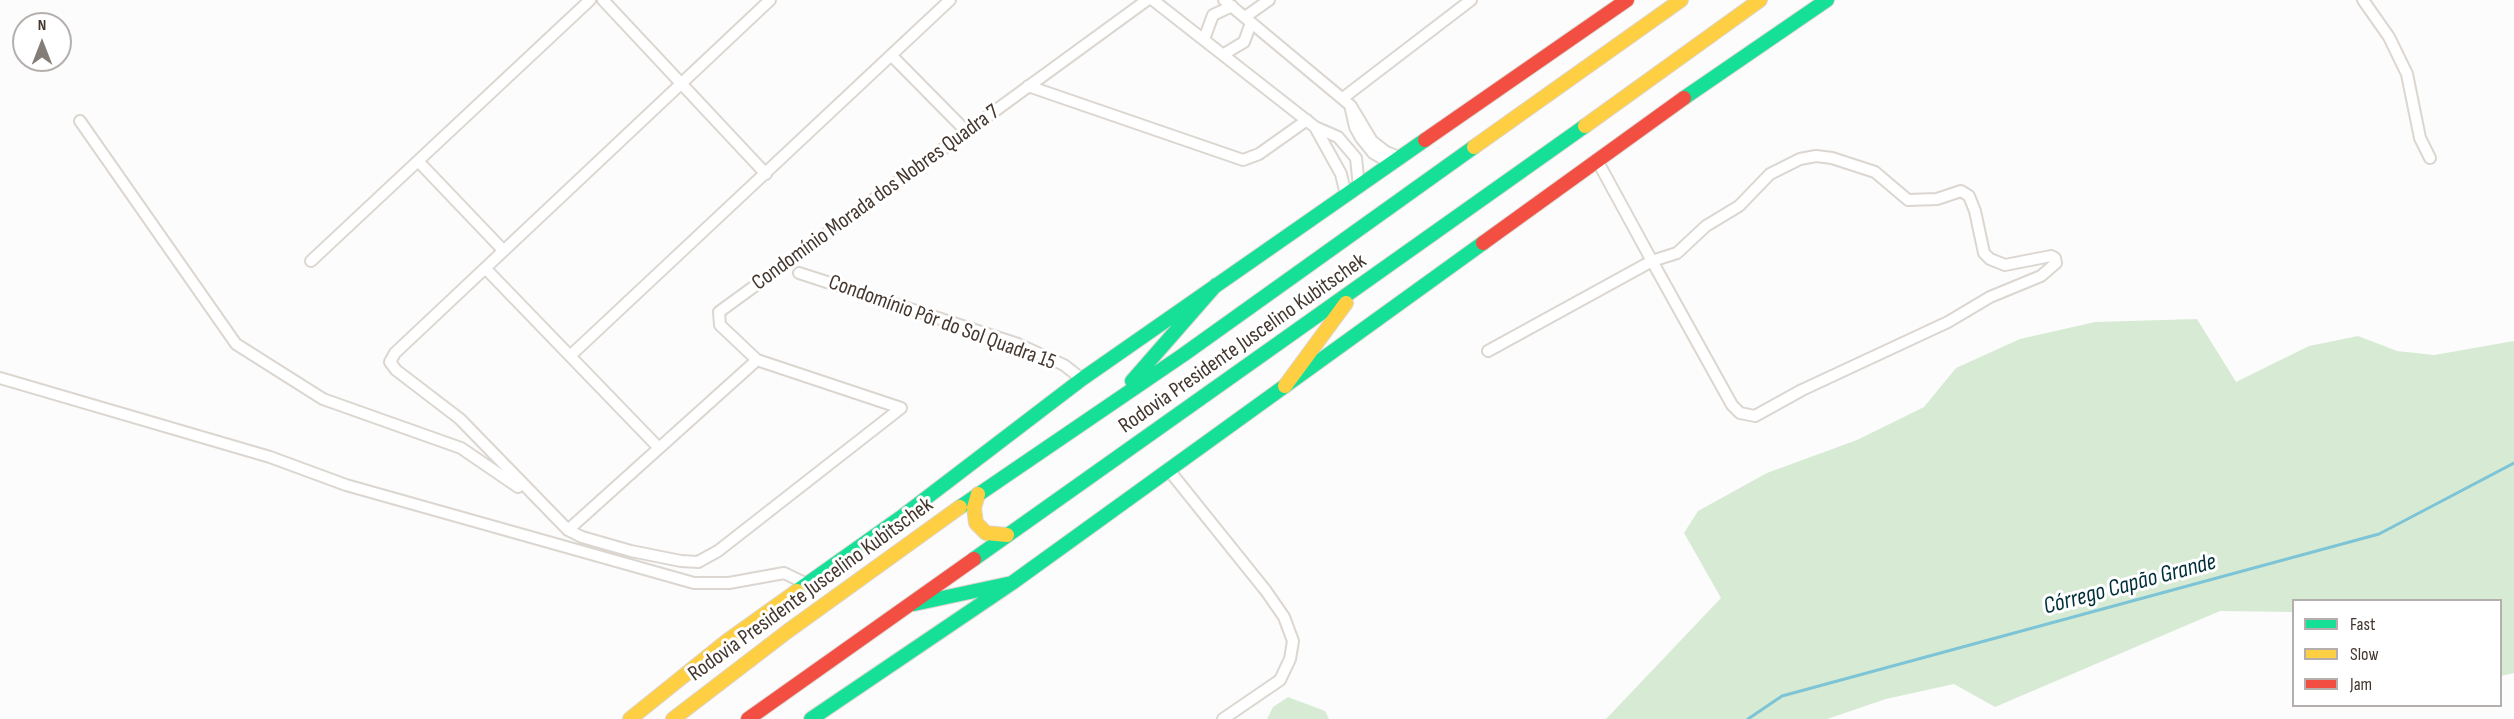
<!DOCTYPE html>
<html>
<head>
<meta charset="utf-8">
<style>
	body { margin:0 }
	#map { position:relative; width:2514px; height:719px; overflow:hidden; background:#fcfcfc; font-family:"Sofia Sans Condensed",sans-serif }
	canvas { display:block }
	.legend { position:absolute; left:2292px; top:599px; width:210px; height:108px; box-sizing:border-box; background:#fff; border:2px solid #b4afac; margin:0; padding:8px 10px; list-style:none; font-size:18px; color:#44372f }
	.legend li { display:flex; align-items:center; gap:12px; height:30px }
	.legend b { width:30px; border:2px solid #b4afac }
	.north { position:absolute; left:12px; top:12px; width:60px; height:60px; box-sizing:border-box; background:#fff; border:2px solid #b4afac; border-radius:50%; rotate:0deg; font-size:16px; font-weight:700; line-height:24px; text-align:center; color:#44372f }
	.north::after { content:''; display:block; margin:auto; width:21px; height:27px; background:#847c77; clip-path:polygon(50% 0,100% 100%,50% 72%,0 100%) }
</style>
</head>
<body>
<div id="map">
<canvas width="2514" height="719"></canvas>
<ul class="legend">
<li><b style="height:8px;background:#16e098"></b>Fast</li>
<li><b style="height:8px;background:#ffcf43"></b>Slow</li>
<li><b style="height:8px;background:#f24e42"></b>Jam</li>
</ul>
<div class="north">N</div>
</div>
<script>
const ctx = document.querySelector('canvas').getContext('2d');
ctx.lineJoin = 'round';
function fill(path, color) {
  ctx.fillStyle = color;
  ctx.fill(path, 'evenodd');
}
function poly(rows) {
  const path = new Path2D();
  for (const r of rows) {
    path.moveTo(r[0], r[1]);
    for (let i = 2; i < r.length; i += 2) path.lineTo(r[i], r[i + 1]);
  }
  return path;
}
function stroke(path, color, width, dash) {
  ctx.strokeStyle = color;
  ctx.lineWidth = width;
  ctx.lineCap = dash ? 'butt' : 'round';
  ctx.setLineDash(dash || []);
  ctx.stroke(path);
}
function write(font, color, halo, rows, align = 'center') {
  ctx.font = font + ' "Sofia Sans Condensed",sans-serif';
  ctx.lineWidth = 6;
  ctx.setLineDash([]);
  ctx.textBaseline = 'middle';
  ctx.strokeStyle = halo;
  ctx.fillStyle = color;
  for (const [text, x, y, turn = 0] of rows) {
    ctx.save();
    ctx.translate(x, y);
    ctx.rotate((+turn || 0) * Math.PI / 180);
    ctx.textAlign = isNaN(turn) ? turn : align;
    if (halo) ctx.strokeText(text, 0, 0);
    ctx.fillText(text, 0, 0);
    ctx.restore();
  }
}
fill(poly([
	[2197,319,2236,382,2309,346,2358,336,2397,351,2434,355,2514,341,2514,673,2501,676,2500,600,2294,600,2293,612,2220,611,1995,707,1954,684,1886,699,1827,719,1606,719,1721,598,1684,533,1698,511,1767,473,1857,440,1924,407,1956,368,2020,339,2095,322],
	[1288,697,1325,711,1329,719,1267,719,1273,707]
]), '#d7ebd4');
stroke(poly([
	[1748,719,1782,696,2379,534,2514,463]
]), '#7dc4d6', 3);
const street = poly([
	[603,0,766,174],
	[770,0,395,353,390,362,396,370,460,419,568,530,582,537,631,551,681,561,698,562,718,551,901,408],
	[1153,0,1315,127,1338,137,1356,158,1359,187],
	[1224,0,1350,105,1355,127,1361,138,1373,153,1392,164],
	[2363,0,2389,37,2407,74,2420,138,2430,158],
	[1245,17,1269,0],
	[1204,39,1213,15,1232,6],
	[1224,54,1244,42,1251,23],
	[891,55,966,131],
	[1028,86,1243,160,1259,154,1307,120],
	[1343,98,1471,0],
	[1351,106,1372,141,1386,152,1401,158],
	[80,121,236,344,323,399,461,448,518,487],
	[1315,127,1341,174,1346,195],
	[1816,156,1832,158,1875,172,1908,200,1937,199,1961,191,1969,196,1975,211,1984,253,1990,259,2005,265,2051,256,2055,258,2056,263,2041,276,1990,297,1948,322,1802,390,1755,416,1740,413,1732,405,1652,261,1677,253,1706,226,1739,206,1770,174,1800,159,1816,156],
	[418,161,503,250],
	[311,261,590,0],
	[485,268,659,448],
	[799,273,1018,344,1064,365,1082,379],
	[1488,351,1652,261,1598,162],
	[570,356,950,0],
	[0,378,270,457,346,485,694,583,729,583,784,573,807,584],
	[901,408,757,360,720,325,719,312,1147,0],
	[1168,469,1266,591,1284,617,1293,641,1290,659,1280,680,1223,719],
	[568,530,757,360]
]);
const fast = poly([
	[1684,98,1827,0],
	[1132,381,1216,285],
	[960,507,1183,355,1474,147],
	[974,559,1585,126],
	[797,591,900,518,1082,379,1425,140],
	[914,604,1012,583],
	[811,719,1012,583,1483,243]
]);
const slow = poly([
	[1585,126,1760,0],
	[1474,147,1681,0],
	[1285,386,1346,303],
	[978,494,974,508,976,523,986,533,1007,535],
	[630,719,727,641,797,591],
	[673,719,788,631,960,507]
]);
const jam = poly([
	[1425,140,1627,0],
	[1483,243,1684,98],
	[748,719,974,559]
]);
stroke(street, '#dcd6d1', 14);
stroke(fast, '#dcd6d1', 16);
stroke(slow, '#dcd6d1', 16);
stroke(jam, '#dcd6d1', 16);
stroke(street, '#fff', 10);
stroke(fast, '#16e098', 14);
stroke(slow, '#ffcf43', 14);
stroke(jam, '#f24e42', 14);
write('22px', '#44372f', '#fff', [
	["Condomínio Morada dos Nobres Quadra 7",876,198,-36],
	["Condomínio Pôr do Sol Quadra 15",942,323,20],
	["Rodovia Presidente Juscelino Kubitschek",1243,344,-35],
	["Rodovia Presidente Juscelino Kubitschek",811,590,-36]
]);
write('italic 24px', '#002f3a', '#fff', [
	["Córrego Capão Grande",2130,585,-15]
]);
</script>
</body>
</html>
